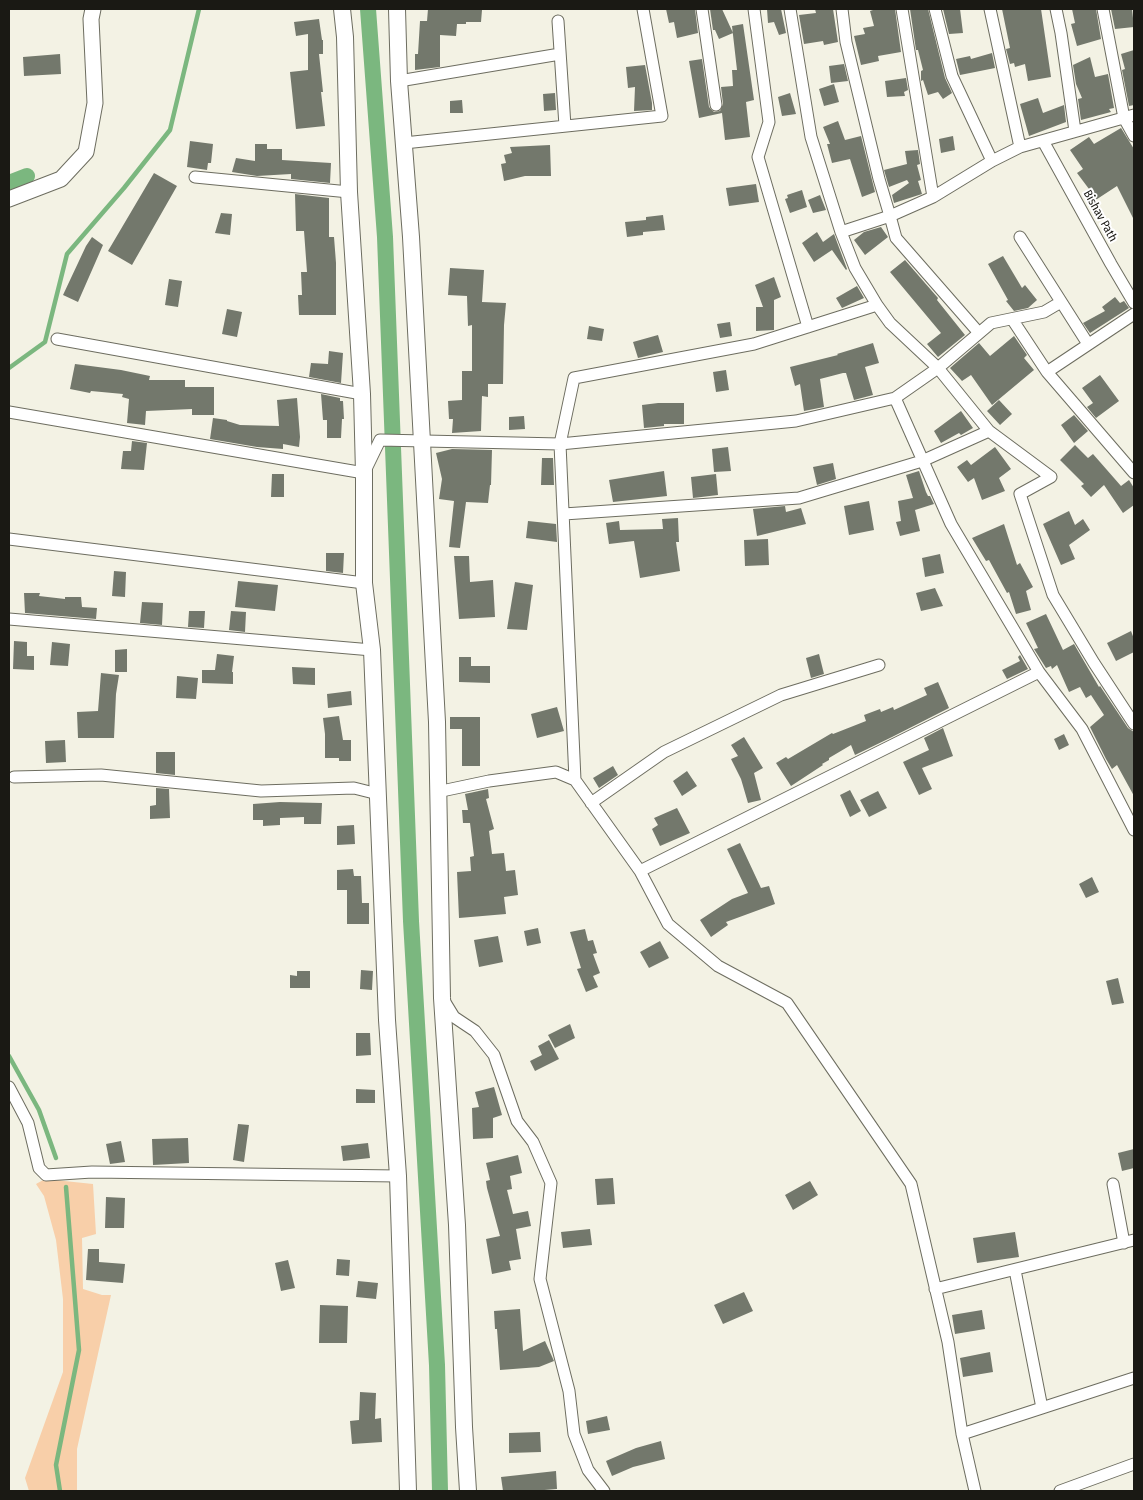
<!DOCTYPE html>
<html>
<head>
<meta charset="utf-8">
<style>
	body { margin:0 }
	#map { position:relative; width:1143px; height:1500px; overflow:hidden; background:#f3f2e4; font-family:"Fira Sans Condensed",sans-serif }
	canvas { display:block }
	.frame { position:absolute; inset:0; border:10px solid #1a1914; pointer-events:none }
</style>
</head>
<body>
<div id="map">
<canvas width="1143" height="1500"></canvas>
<div class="frame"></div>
</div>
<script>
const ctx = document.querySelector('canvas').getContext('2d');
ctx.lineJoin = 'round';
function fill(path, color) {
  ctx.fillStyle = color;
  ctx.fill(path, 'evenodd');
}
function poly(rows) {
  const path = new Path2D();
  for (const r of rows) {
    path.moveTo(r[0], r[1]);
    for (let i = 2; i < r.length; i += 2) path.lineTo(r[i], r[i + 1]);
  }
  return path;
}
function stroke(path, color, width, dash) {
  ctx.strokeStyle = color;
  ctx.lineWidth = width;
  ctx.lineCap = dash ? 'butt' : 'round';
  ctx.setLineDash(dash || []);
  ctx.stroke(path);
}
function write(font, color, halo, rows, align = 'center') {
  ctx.font = font + ' "Fira Sans Condensed",sans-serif';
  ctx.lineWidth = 4;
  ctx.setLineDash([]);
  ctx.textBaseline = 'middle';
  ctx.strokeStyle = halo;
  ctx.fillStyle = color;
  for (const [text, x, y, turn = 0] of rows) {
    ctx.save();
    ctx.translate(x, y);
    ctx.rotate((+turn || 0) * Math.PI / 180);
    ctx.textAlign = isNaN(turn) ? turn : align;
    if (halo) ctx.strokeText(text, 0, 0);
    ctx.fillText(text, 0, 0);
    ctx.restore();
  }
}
fill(poly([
	[45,1179,93,1184,96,1234,82,1238,83,1289,102,1295,111,1295,77,1449,77,1491,29,1491,25,1478,63,1372,63,1299,56,1240,44,1196,36,1184]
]), '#f8cfa9');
stroke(poly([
	[9,368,45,342,67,254,124,188,170,130,199,9],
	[9,1056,39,1110,56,1158],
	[60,1491,56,1465,79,1350,66,1187]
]), '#7bb77f', 4.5);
stroke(poly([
	[368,9,385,237,411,921,437,1365,440,1491],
	[9,183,27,176]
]), '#7bb77f', 16);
fill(poly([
	[428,9,482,10,481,22,466,22,466,24,457,24,456,36,440,35,440,67,415,70,415,54,418,54,420,21,427,21],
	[666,9,695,9,698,33,677,38,674,22,669,23],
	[710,9,722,9,733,33,719,39,715,30,713,30],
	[767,9,781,9,786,33,779,35,774,22,768,23],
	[815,9,833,9,838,42,824,45,823,41,804,44,799,15,816,13],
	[876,9,895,9,901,52,878,56,879,61,861,65,854,36,865,34,863,28,874,26,870,11],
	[910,9,928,9,945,78,952,93,943,99,938,92,928,95,923,80,921,81,921,71,923,70,918,50,916,50],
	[943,9,960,9,963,33,949,34],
	[1002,9,1041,9,1051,77,1028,81,1025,64,1015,67,1014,63,1010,64,1006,49,1010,48],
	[1072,9,1096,9,1101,39,1077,46,1071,24,1075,23],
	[1111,9,1132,9,1134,27,1115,29],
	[319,19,322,40,323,40,323,54,319,54,323,92,321,92,325,126,296,129,290,72,308,70,308,34,296,36,294,22],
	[743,24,754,100,746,102,750,137,725,140,722,113,699,118,689,61,702,59,709,107,714,112,720,111,723,104,721,87,733,86,732,70,737,70,732,26],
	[1134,50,1134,105,1129,106,1122,70,1125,69,1121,54],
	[992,53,995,68,960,75,956,59,970,56,971,59],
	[60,54,61,74,24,76,23,57],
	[1090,57,1095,77,1108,74,1114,108,1109,109,1111,112,1081,120,1078,99,1082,98,1076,84,1073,65],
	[844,64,848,81,831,83,829,66],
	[645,65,652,103,652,110,634,111,635,87,628,88,626,67],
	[906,78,908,90,904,92,905,96,887,97,885,81],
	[834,84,839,102,824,106,819,89],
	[555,93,556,110,544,111,543,94],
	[790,93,796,114,782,116,778,97],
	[1038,98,1043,113,1064,105,1066,122,1029,136,1020,104],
	[462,100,463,113,450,113,450,101],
	[838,121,845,140,861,136,875,192,862,197,850,159,832,163,827,144,830,144,823,127],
	[1121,128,1134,149,1134,220,1117,186,1091,203,1084,192,1089,189,1077,173,1083,169,1070,150,1089,137,1094,144],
	[953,136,955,150,941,153,939,139],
	[190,141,213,144,211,163,208,163,207,170,187,167],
	[255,144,267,144,267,149,282,149,282,160,331,163,330,183,291,179,291,174,257,176,232,172,236,158,255,161],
	[550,145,551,176,525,176,504,181,501,164,506,163,504,155,512,153,510,147],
	[918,150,920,164,917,165,921,180,918,181,922,194,894,203,892,195,909,183,907,180,889,187,884,170,907,164,905,151],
	[154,173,177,186,132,265,108,251],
	[756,184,759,202,729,206,726,188],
	[802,190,807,207,790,213,785,199,788,198,787,195],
	[295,194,329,198,329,237,334,237,336,263,336,315,299,315,298,295,302,295,301,272,307,272,304,231,296,231],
	[820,195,826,210,813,213,808,200],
	[221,213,232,214,230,235,215,233],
	[663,215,665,230,643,232,643,235,627,237,625,222,646,220,646,217],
	[881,227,888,237,865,255,854,240,864,232],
	[817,232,823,242,834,234,847,269,846,270,832,250,814,262,802,243],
	[92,237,103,245,78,302,63,295,86,246],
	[1003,256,1022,288,1025,285,1037,300,1028,308,1014,311,1006,301,1008,300,988,264],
	[905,260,938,298,937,300,965,335,938,357,927,344,941,333,890,272],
	[450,268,484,270,482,302,506,303,504,325,503,384,488,384,488,397,482,396,481,431,452,433,453,419,449,419,448,401,462,400,462,371,472,371,472,325,468,326,467,296,448,295],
	[774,277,781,297,774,300,774,330,756,331,756,307,763,307,755,285],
	[169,279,182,281,178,307,165,305],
	[857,286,864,298,842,308,836,298],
	[1115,297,1120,303,1124,301,1129,308,1090,333,1083,323,1105,311,1102,307],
	[227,309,242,312,237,337,222,334],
	[730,322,732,336,720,338,717,324],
	[589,326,604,329,602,341,587,339],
	[658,335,663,352,638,358,633,342],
	[1014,336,1027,355,1024,358,1034,370,992,405,971,375,962,381,950,368,979,343,990,356],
	[873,343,879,363,865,367,873,395,854,400,846,373,843,373,820,379,824,407,804,411,800,384,795,386,790,367,838,355,837,354],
	[329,351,343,353,341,383,309,377,311,363,328,364],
	[75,364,121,370,150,376,149,380,185,380,185,387,214,387,214,415,192,415,192,409,146,411,145,425,127,423,129,399,122,397,123,394,91,391,90,393,70,389],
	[726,370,729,390,716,392,713,372],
	[1100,375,1119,401,1096,418,1087,407,1093,403,1082,388],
	[321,394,340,398,340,401,343,401,344,419,342,419,341,438,327,438,327,420,323,420],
	[297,398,300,437,299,447,283,444,283,449,257,447,210,439,213,418,227,420,227,421,240,425,279,426,277,400],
	[999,400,1012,414,1000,425,987,411],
	[658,403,684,403,684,424,664,424,664,426,644,428,642,405],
	[961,411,973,428,961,435,959,433,941,443,934,431],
	[1074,415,1088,431,1074,443,1061,425],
	[524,416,525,429,509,430,509,417],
	[132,441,147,443,144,470,121,469,123,451,131,451],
	[1075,445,1088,458,1093,454,1121,486,1129,480,1134,488,1134,505,1123,513,1104,485,1091,497,1081,486,1084,484,1060,460],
	[728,447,731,471,714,472,712,449],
	[995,447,1011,469,999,478,1005,491,982,500,974,478,968,482,957,467,967,460,971,465],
	[452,449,492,450,491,485,490,485,488,503,466,502,460,548,449,547,454,501,439,499,442,479,436,453],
	[542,458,553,458,554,485,541,485],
	[833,463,836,479,817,485,813,467],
	[664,471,667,496,613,502,609,480],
	[919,471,926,492,928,496,930,496,934,504,915,510,920,531,900,536,896,522,901,521,898,501,913,498,906,475],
	[272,474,284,474,284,497,271,497],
	[716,474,718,495,693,498,691,477],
	[869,501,874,530,849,535,844,506],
	[785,506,786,512,801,508,806,524,757,536,753,509],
	[1069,511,1075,525,1083,519,1090,530,1069,545,1075,559,1061,565,1043,524],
	[678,518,679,542,676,542,680,571,640,578,634,541,609,544,606,523,619,521,620,530,663,529,662,519],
	[528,521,556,524,557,542,526,538],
	[1004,524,1017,565,1020,563,1033,587,1026,591,1031,610,1016,614,1009,592,1007,593,989,560,986,561,972,538],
	[768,539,769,565,745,566,744,540],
	[326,553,344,553,343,573,326,571],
	[940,554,944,573,925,577,922,558],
	[454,556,469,556,470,582,493,580,495,617,459,619],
	[114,571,126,572,125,597,112,596],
	[238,581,278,585,275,611,235,607],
	[515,582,533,585,527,630,507,629],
	[935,588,943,606,921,611,916,593],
	[24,593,40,593,39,596,65,599,65,597,81,597,82,607,97,608,96,619,25,613],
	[142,602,163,603,162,625,140,623],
	[189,611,205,611,204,628,188,627],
	[231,611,246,612,245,632,229,630],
	[1046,614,1063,650,1074,644,1099,687,1100,686,1128,728,1134,732,1134,796,1117,765,1112,769,1106,759,1090,727,1104,715,1091,695,1086,698,1080,687,1069,692,1057,665,1052,669,1051,666,1046,668,1034,649,1038,648,1026,623],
	[1131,631,1134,639,1134,652,1116,661,1107,643],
	[14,641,27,642,27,656,34,656,34,670,13,669],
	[52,642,70,644,68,666,50,665],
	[127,649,127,672,115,672,115,650],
	[217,654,234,656,232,672,233,672,233,684,202,683,202,670,215,670],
	[819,654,824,674,811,678,806,658],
	[1020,655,1028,669,1007,679,1002,670,1020,661,1018,657],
	[459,657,471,657,471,666,490,666,490,683,459,682],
	[292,667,315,668,315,685,293,684],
	[101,673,119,675,116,694,114,738,78,738,77,712,98,711],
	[177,676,198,678,196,699,176,698],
	[938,682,949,708,892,737,855,755,851,745,829,758,829,760,822,764,823,765,791,786,776,763,786,757,788,759,832,733,833,734,866,721,864,715,880,709,881,712,893,707,894,710,927,695,924,688],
	[351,691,352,705,328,708,327,694],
	[557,707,564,731,537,738,531,714],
	[339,716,343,740,351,740,351,761,339,761,339,758,325,758,325,734,323,718],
	[450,717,480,717,480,766,462,766,462,729,450,729],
	[943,728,953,756,922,768,932,789,919,795,903,762,929,750,924,738],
	[1064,734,1069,745,1059,750,1054,739],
	[744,737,763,768,754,773,761,800,748,803,741,779,731,759,738,756,731,745],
	[65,740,66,762,46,763,45,741],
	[156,752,175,752,175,775,156,773],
	[613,766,618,775,599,788,593,778],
	[687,771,697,786,682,796,673,781],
	[156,788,169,789,170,818,150,819,150,806,156,805],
	[488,789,489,798,486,799,494,829,489,831,492,854,504,853,506,871,515,870,518,895,504,897,506,914,459,918,457,872,471,871,470,857,474,856,470,823,463,823,462,810,468,810,465,794],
	[850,790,861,811,850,817,840,795],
	[878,791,887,808,869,817,860,800],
	[280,802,322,803,321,824,304,824,304,817,280,818,280,825,263,826,263,820,253,820,253,804],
	[677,808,690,833,660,846,652,829,658,825,654,818],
	[354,825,355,844,337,845,337,826],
	[740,843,761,888,769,886,775,904,726,922,728,925,711,937,700,920,732,899,748,893,727,849],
	[353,869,354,876,361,876,362,903,369,903,369,924,347,924,347,890,337,890,337,870],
	[1092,877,1099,892,1086,898,1079,884],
	[538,928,541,943,527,946,524,931],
	[585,929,588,941,593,940,597,953,593,954,600,973,593,976,598,987,586,992,577,969,581,968,570,932],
	[498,936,503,962,479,967,474,940],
	[660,941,669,958,649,968,640,952],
	[361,970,373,971,372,990,360,989],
	[297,971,310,971,310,988,290,988,290,975,297,976],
	[1118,978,1124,1003,1112,1005,1106,981],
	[570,1024,575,1038,555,1048,548,1035],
	[356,1033,370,1033,371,1055,356,1056],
	[549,1040,559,1059,535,1071,530,1061,542,1055,538,1046],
	[494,1087,502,1115,493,1118,493,1138,473,1139,472,1108,479,1107,475,1092],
	[356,1089,375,1090,375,1103,356,1103],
	[238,1124,249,1125,244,1162,233,1160],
	[188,1138,189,1163,153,1165,152,1139],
	[121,1141,125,1162,110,1164,106,1144],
	[368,1143,370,1158,343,1161,341,1146],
	[1134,1149,1134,1168,1122,1171,1118,1153],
	[518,1155,522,1173,510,1176,512,1189,507,1190,513,1214,528,1211,531,1226,516,1229,521,1259,509,1261,511,1270,492,1274,486,1239,500,1236,487,1188,486,1181,490,1180,486,1163],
	[613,1178,615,1204,597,1205,595,1179],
	[810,1181,818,1195,793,1210,785,1195],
	[106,1197,125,1198,124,1228,105,1228],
	[590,1229,592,1245,563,1248,561,1232],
	[1015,1232,1019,1257,977,1263,973,1238],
	[88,1249,99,1249,99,1262,125,1264,123,1283,86,1280],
	[337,1259,350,1260,349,1276,336,1275],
	[288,1260,295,1288,281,1291,275,1263],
	[358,1281,378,1283,376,1299,356,1297],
	[744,1292,753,1311,723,1324,714,1305],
	[320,1305,348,1306,347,1343,319,1343],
	[520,1309,523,1351,545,1341,554,1361,539,1367,500,1370,497,1329,495,1329,494,1311],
	[982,1310,985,1329,955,1334,952,1315],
	[990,1352,993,1372,963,1377,960,1358],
	[360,1392,376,1393,375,1419,381,1418,382,1442,352,1444,350,1421,359,1420],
	[607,1416,610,1430,588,1434,586,1421],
	[540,1432,541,1452,509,1453,509,1433],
	[661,1441,665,1459,633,1467,612,1476,606,1461,636,1448],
	[556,1471,557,1489,532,1491,503,1491,501,1477]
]), '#73786c');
const minor = poly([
	[702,9,716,105],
	[754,9,769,122,758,157,808,327],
	[790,9,811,137,841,232,855,268,877,305,890,323,938,368,989,431,1051,477,1020,494,1053,595,1094,663,1134,724],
	[842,9,846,42,879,179,890,216,933,197,992,161,1020,147,1134,115],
	[902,9,933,197],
	[935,9,952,76,992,161],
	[990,9,1020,147],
	[1056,9,1061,33,1075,131],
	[1103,9,1124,118,1134,136],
	[558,21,565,126],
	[399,81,560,54],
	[1043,141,1111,264,1134,303],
	[404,143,662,116,643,9],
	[195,177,349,192],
	[841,232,890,216,896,238,979,333],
	[1020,237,1088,344],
	[1012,319,1047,372,1134,314],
	[57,339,362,394],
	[1047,372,1134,473],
	[895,398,951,524,1039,672,1082,729,1134,830],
	[9,412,364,473,380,440,560,444,796,421,895,398,938,368,991,323,1044,312,1061,302],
	[564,514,799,498,922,461,989,431],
	[9,539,364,583],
	[9,619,372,650],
	[14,777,101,775,261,791,354,788,378,794],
	[575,780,560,444,574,378,754,344,877,305],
	[437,792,489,781,556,772,575,780,640,871,1039,672],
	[591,803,664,752,781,695,879,665],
	[640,871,668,924,718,966,787,1003,911,1184,948,1342,962,1434,975,1491],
	[443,999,454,1017,475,1031,494,1055,517,1121,533,1142,551,1183,540,1279,569,1391,574,1434,588,1470,604,1491],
	[9,1087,28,1123,39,1168,46,1175,92,1172,398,1176],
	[1113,1184,1124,1243],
	[1015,1270,1042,1408],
	[935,1289,1134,1240],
	[962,1434,1134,1378],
	[1060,1491,1134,1464]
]);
const tertiary = poly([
	[9,199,61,179,86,152,95,103,91,19,93,9]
]);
const secondary = poly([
	[342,9,345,37,349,192,362,394,364,473,364,583,372,650,387,1020,398,1176,408,1491],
	[397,9,399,81,411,237,437,722,442,998,457,1225,464,1427,468,1491]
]);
stroke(minor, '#6d6d60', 13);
stroke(tertiary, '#6d6d60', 17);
stroke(secondary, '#6d6d60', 18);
stroke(minor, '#fff', 11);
stroke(tertiary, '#fff', 15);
stroke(secondary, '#fff', 16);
write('12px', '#1a1914', '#fff', [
	["Bishav Path",1100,216,61]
]);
</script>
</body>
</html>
